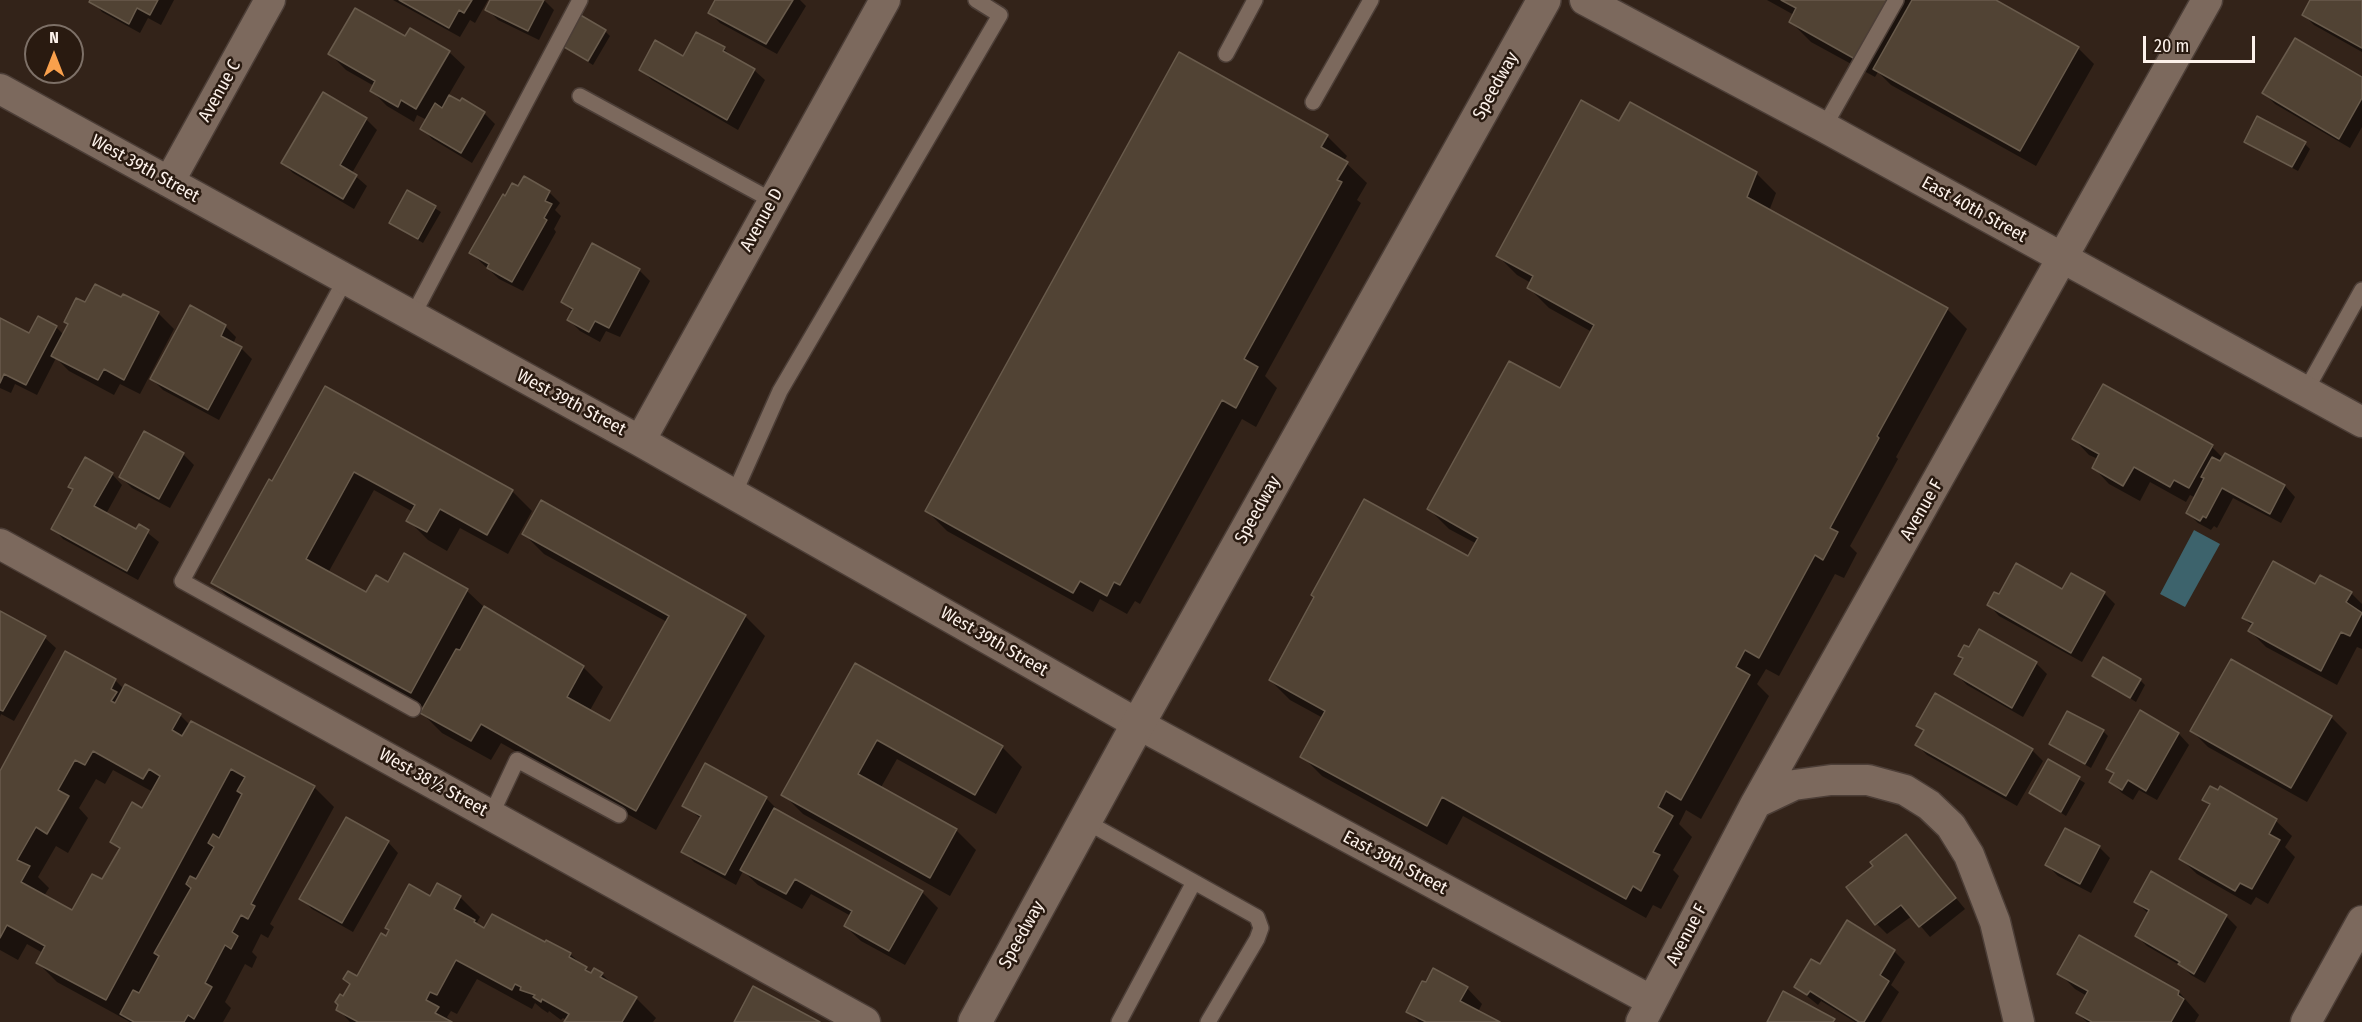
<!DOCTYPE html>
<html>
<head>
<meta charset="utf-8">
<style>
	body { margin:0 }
	#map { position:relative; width:2362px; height:1022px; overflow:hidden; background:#332319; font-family:"Fira Sans Condensed",sans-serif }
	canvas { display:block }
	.north { position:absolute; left:24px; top:24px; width:60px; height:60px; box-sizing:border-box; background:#291a10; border:2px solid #7d7067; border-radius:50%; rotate:0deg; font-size:16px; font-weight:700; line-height:24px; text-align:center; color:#fcf1ea }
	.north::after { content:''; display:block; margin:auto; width:21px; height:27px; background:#f9a04c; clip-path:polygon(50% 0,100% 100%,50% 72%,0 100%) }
	.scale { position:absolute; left:2143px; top:36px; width:112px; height:27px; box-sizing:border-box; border:3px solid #fcf1ea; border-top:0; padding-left:8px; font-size:18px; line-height:21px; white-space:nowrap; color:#fcf1ea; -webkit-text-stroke:4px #291a10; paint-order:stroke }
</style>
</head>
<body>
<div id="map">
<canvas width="2362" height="1022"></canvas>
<div class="north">N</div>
<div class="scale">20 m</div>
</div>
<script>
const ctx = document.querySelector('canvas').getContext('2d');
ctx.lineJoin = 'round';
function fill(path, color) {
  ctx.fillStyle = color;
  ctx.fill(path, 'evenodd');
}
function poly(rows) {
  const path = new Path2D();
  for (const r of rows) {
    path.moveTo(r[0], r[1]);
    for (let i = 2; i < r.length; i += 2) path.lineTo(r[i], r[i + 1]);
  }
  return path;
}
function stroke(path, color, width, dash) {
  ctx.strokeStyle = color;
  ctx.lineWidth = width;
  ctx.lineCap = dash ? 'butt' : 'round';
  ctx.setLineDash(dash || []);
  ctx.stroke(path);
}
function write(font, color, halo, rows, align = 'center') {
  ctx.font = font + ' "Fira Sans Condensed",sans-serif';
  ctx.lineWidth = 5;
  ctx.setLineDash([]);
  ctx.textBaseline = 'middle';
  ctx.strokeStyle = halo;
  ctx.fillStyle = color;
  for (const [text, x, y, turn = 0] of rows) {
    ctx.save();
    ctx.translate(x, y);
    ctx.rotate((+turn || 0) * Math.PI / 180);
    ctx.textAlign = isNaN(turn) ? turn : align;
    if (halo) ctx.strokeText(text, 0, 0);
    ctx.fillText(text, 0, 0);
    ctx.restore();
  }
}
fill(poly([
	[2194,530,2220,544,2185,607,2160,594]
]), '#3d636c');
fill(poly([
	[92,0,174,0,161,25,148,18,140,33,102,12],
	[393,0,488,0,475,23,470,20,460,37],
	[492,0,544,0,554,10,539,40,498,20,488,10],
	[716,0,800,0,806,6,777,54,720,23,709,12],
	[1767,0,1992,0,2078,48,2094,64,2036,166,1891,85,1878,72,1875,77,1811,42,1791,22,1794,15],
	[2311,0,2362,0,2362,52,2314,25,2303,14],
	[605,31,610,36,593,65,560,44],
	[406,38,449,52,465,67,448,96,460,103,462,100,484,113,495,124,472,163,432,139,422,128,427,120,417,115,414,122,387,106,372,91,374,86,346,70,330,54],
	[724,49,734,59,754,70,765,80,738,130,652,80,641,70],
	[1179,54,1327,136,1347,156,1344,161,1367,183,1357,200,1361,203,1265,376,1277,388,1256,427,1242,419,1140,604,1135,601,1127,614,1100,599,1093,612,947,531,927,511],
	[2362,78,2362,127,2350,148,2275,104,2264,93],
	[366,119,377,130,352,173,367,186,354,209,293,173,283,163],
	[1620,123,1756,173,1776,193,1769,211,1947,309,1967,329,1896,457,1898,459,1850,546,1857,553,1844,578,1835,574,1779,676,1766,669,1757,684,1769,696,1701,819,1686,810,1679,824,1692,837,1673,870,1679,876,1661,909,1653,905,1646,918,1463,816,1447,845,1322,776,1302,756,1323,718,1290,700,1270,680,1469,559,1477,544,1449,529,1429,509,1560,390,1592,332,1549,308,1529,288,1531,283,1517,275,1498,256],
	[2246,141,2305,144,2310,149,2298,171,2251,146],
	[519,188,549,192,560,203,555,210,561,216,554,229,556,232,523,291,499,279,471,253,505,198],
	[408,192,441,212,423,243,391,223],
	[639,270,650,281,620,337,606,331,600,342,580,331,569,320,573,312,563,302],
	[123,296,158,313,174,329,140,394,120,384,114,395,69,371,56,358,37,395,15,384,11,393,0,388,0,319,30,335,56,327,64,335,86,304,121,299],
	[225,326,236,337,233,344,241,348,252,359,219,420,163,390,152,379],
	[326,388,512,491,532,511,508,554,460,528,447,551,428,540,408,520,413,512,374,490,328,573,366,594,389,584,404,555,467,591,485,608,583,667,603,687,589,712,611,723,667,622,544,554,524,534,745,616,765,636,656,830,501,743,491,760,442,733,422,713,425,708,233,602,213,582,273,484],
	[2074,439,2212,447,2223,458,2225,455,2285,486,2295,497,2281,523,2233,498,2217,528,2214,526,2211,530,2198,523,2188,513,2196,498,2190,495,2186,502,2150,482,2140,501,2109,484,2094,468,2098,459,2089,455],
	[183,454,194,465,170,508,132,488,121,477],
	[112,474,122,485,106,514,137,531,139,526,159,542,138,580,63,539,53,528,74,490,70,487],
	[2316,586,2351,593,2362,604,2362,649,2357,647,2337,685,2266,647,2250,631,2253,627,2244,618],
	[2063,591,2104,593,2115,604,2082,662,1999,616,1989,605,2000,596],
	[0,612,45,638,56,648,14,721,1,714,0,717],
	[1980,631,2036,663,2047,674,2023,717,1967,685,1956,674,1964,660,1960,655,1970,649],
	[65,653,115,680,124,689,180,715,190,725,314,787,334,807,270,924,274,927,268,938,261,934,252,952,257,957,252,968,245,964,225,1002,231,1008,223,1022,130,1022,57,982,37,962,43,953,27,944,18,960,0,950,0,774],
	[113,770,153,792,143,810,112,841,120,850,103,882,72,913,44,896,49,888,38,877,56,846,68,853,88,818,79,808,96,779,105,784],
	[855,665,1002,747,1022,767,996,814,897,759,880,789,956,830,976,850,950,896,803,814,783,794],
	[2094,675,2140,680,2145,685,2136,702],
	[2141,712,2179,734,2189,745,2157,800,2139,790,2133,800,2122,793,2111,782,2115,775,2108,768],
	[2331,717,2347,733,2307,802,2208,747,2192,731],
	[1918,725,2032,750,2043,761,2017,806,1927,755,1917,745,1925,732],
	[2103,731,2108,736,2091,768,2056,748,2051,743],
	[2049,761,2085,783,2066,816,2031,793],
	[706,765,766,798,777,809,776,811,922,892,938,908,905,965,861,941,845,926,851,916,811,894,802,909,758,885,743,871,736,885,694,862,683,851,701,819,684,805],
	[2204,800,2276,821,2292,836,2285,847,2295,857,2268,904,2256,897,2251,905,2197,874,2181,859,2211,807],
	[1905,836,1965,909,1930,937,1912,916,1887,934,1877,924,1875,867],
	[388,842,398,853,353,932,312,909,301,898],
	[2099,847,2110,858,2091,893,2058,876,2047,865],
	[460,897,480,917,476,924,479,927,545,944,570,954,592,974,602,974,613,985,636,998,656,1018,653,1022,566,1022,567,1020,563,1018,561,1020,549,1011,548,1013,542,1009,535,1003,532,1009,477,979,457,1014,451,1011,447,1017,452,1022,350,1022,338,1009,386,938,431,898],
	[2136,902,2226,916,2237,927,2205,983,2191,975,2183,967,2147,946,2137,936,2149,914],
	[1847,922,1894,951,1905,962,1891,985,1899,992,1881,1022,1855,1022,1821,1001,1818,1005,1796,987,1820,967],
	[2059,973,2179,992,2199,1015,2195,1022,2087,1022,2077,1013,2087,996,2075,989],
	[1467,988,1482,1004,1478,1012,1497,1022,1419,1022,1408,1011]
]), '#0007');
const building = poly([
	[90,0,158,0,150,15,137,8,129,24,89,2,90,0],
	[399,0,472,0,464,13,459,10,449,28,399,0],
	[490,0,544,0,528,31,485,10,490,0],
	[715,0,793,0,766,44,708,13,715,0],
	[1781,0,1888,0,1855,59,1789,22,1796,8,1781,0],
	[1912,0,1996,0,2079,47,2020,151,1873,69,1912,0],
	[2310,0,2362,0,2362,48,2302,15,2310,0],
	[355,8,405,36,410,28,450,51,416,109,401,100,398,107,370,91,375,81,328,54,355,8],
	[577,13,606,30,588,61,559,44,577,13],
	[696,32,725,47,723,51,755,69,727,120,639,70,655,40,683,56,696,32],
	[2295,38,2362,77,2362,98,2339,139,2262,93,2295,38],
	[1179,52,1328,135,1321,147,1348,162,1337,180,1342,182,1244,359,1258,367,1236,408,1222,400,1120,585,1114,582,1107,596,1080,581,1073,593,925,511,1179,52],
	[323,92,367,118,340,165,357,175,343,199,281,163,323,92],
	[449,95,460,101,462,98,485,112,461,153,420,129,435,103,442,108,449,95],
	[1581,100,1619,121,1630,102,1757,172,1747,197,1948,308,1877,436,1879,438,1830,528,1838,532,1823,560,1815,555,1759,658,1745,650,1736,667,1750,675,1681,800,1666,791,1658,807,1673,816,1653,852,1660,855,1641,891,1633,886,1626,899,1442,797,1427,826,1300,757,1325,711,1269,680,1314,597,1311,595,1364,499,1468,556,1478,538,1427,509,1509,361,1560,388,1594,325,1527,288,1533,276,1496,256,1581,100],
	[2257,116,2306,142,2292,167,2244,142,2257,116],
	[524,176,550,191,545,201,552,204,544,218,547,220,512,282,487,268,489,264,469,253,503,194,505,196,512,183,518,186,524,176],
	[407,190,436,206,418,239,389,223,407,190],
	[592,243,640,269,609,328,595,321,589,332,567,320,573,309,561,302,592,243],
	[95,284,121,297,123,294,159,312,124,380,104,369,98,380,51,356,68,324,64,322,76,298,85,302,95,284],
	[190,305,226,325,221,336,242,347,208,410,150,379,190,305],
	[38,316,57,326,26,385,4,374,0,383,0,318,29,333,38,316],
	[2103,384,2213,445,2189,488,2174,480,2170,487,2134,467,2123,486,2092,468,2099,454,2072,439,2103,384],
	[325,386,513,490,487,535,440,509,427,532,406,521,415,505,354,472,306,559,366,592,376,575,388,582,404,553,468,589,411,693,211,583,269,479,272,481,325,386],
	[144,431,184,453,159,499,119,477,144,431],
	[2225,453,2285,485,2270,514,2222,488,2206,518,2203,516,2200,521,2186,513,2204,478,2201,477,2212,457,2220,461,2225,453],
	[85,457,113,473,94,506,136,529,139,524,149,530,127,571,51,529,73,489,68,487,85,457],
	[541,500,746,615,636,811,481,724,471,741,420,713,456,649,460,650,484,606,584,666,567,697,610,721,669,616,522,534,541,500],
	[2273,561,2315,584,2320,575,2352,592,2346,602,2362,613,2350,636,2341,632,2321,671,2248,631,2253,623,2242,618,2273,561],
	[2016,563,2062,589,2071,573,2105,592,2071,653,1987,605,1994,592,1999,594,2016,563],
	[0,611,46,636,3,711,0,710,0,611],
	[1979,629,2037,662,2012,708,1954,674,1963,658,1958,656,1964,645,1969,647,1979,629],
	[65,651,116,679,111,689,117,692,111,701,115,703,125,684,181,714,172,730,182,736,191,721,315,786,251,904,255,906,248,919,241,915,232,932,238,936,231,949,225,945,205,983,212,987,194,1019,188,1015,184,1022,134,1022,120,1014,133,990,139,993,159,956,154,953,191,888,186,884,190,876,196,879,214,847,208,843,213,834,219,838,242,794,237,791,245,777,231,769,106,1000,36,963,45,946,7,925,0,938,0,771,65,651],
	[93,751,143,779,149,769,160,776,142,808,132,802,110,842,120,848,102,879,92,874,72,910,21,882,30,866,17,860,36,827,47,834,69,796,58,790,75,760,85,765,93,751],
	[2103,657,2141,679,2130,698,2092,676,2103,657],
	[2231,659,2332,716,2291,788,2190,731,2231,659],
	[855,663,1003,746,975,795,877,740,858,774,957,829,930,878,781,795,855,663],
	[1935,693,2033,749,2006,796,1915,745,1924,730,1916,726,1935,693],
	[2140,710,2179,733,2146,791,2128,780,2122,790,2109,782,2114,773,2106,769,2140,710],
	[2067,711,2104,730,2085,764,2049,744,2067,711],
	[2048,759,2080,777,2061,812,2029,793,2048,759],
	[705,763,767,797,725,875,681,852,701,816,682,806,705,763],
	[2210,786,2218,790,2220,786,2277,819,2269,834,2280,840,2252,889,2240,883,2235,891,2179,859,2210,804,2202,800,2210,786],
	[774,808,923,891,889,951,844,926,852,911,795,879,786,894,740,870,774,808],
	[346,817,389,841,342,923,299,899,346,817],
	[2065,828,2100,846,2080,884,2045,865,2065,828],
	[1906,834,1956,898,1919,927,1901,905,1875,925,1846,887,1873,866,1870,862,1906,834],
	[2151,871,2227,915,2194,974,2178,964,2180,962,2135,936,2149,910,2134,902,2151,871],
	[437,883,461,896,454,909,475,920,474,922,484,928,492,914,545,942,546,940,571,953,569,957,587,967,585,970,591,973,594,968,603,973,600,977,637,997,622,1022,564,1022,569,1014,542,999,541,1002,533,997,535,995,520,990,521,987,515,984,512,990,456,960,437,995,430,992,426,1000,439,1007,435,1013,452,1022,358,1022,336,1010,338,1005,335,1002,340,994,343,996,350,984,343,979,348,971,357,976,381,933,386,936,389,930,385,928,409,884,430,896,437,883],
	[1847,920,1895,950,1880,975,1889,981,1864,1022,1859,1022,1810,991,1807,995,1794,987,1811,959,1820,964,1847,920],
	[2079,935,2179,991,2178,995,2184,999,2171,1022,2092,1022,2076,1013,2088,991,2057,974,2079,935],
	[1433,968,1468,987,1460,1001,1500,1022,1426,1022,1406,1012,1422,981,1426,982,1433,968],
	[753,986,820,1022,734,1022,753,986],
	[1783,991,1835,1019,1833,1022,1767,1022,1783,991]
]);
fill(building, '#514334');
stroke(building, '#695b4c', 1.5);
const service = poly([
	[1226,54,1255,0],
	[580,96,773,201],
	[1313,102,1371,0],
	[1824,127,1896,0],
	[345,280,182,581,413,709],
	[412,317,580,0],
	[2305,392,2362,290],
	[734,494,780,391,1000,15,976,0],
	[491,815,517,760,619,815],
	[1085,821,1257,917,1261,928,1257,939,1208,1022],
	[1119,1022,1194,882]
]);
const minor = poly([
	[1585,0,1824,127,2362,422],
	[0,89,640,441,1138,724,1652,1001],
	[169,182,270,0],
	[640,441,885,0],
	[0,544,865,1022],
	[1756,803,1794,785,1831,780,1868,780,1905,790,1929,805,1951,826,1969,855,1995,922,2019,1022],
	[1641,1022,1756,803,2207,0],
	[2306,1022,2362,921]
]);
const tertiary = poly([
	[975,1022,1138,724,1544,0]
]);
stroke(service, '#4c3e37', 18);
stroke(minor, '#4c3e37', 33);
stroke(tertiary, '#4c3e37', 36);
stroke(service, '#7c695d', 15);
stroke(minor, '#7c695d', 30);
stroke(tertiary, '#7c695d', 33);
write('18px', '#fcf1ea', '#291a10', [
	["Speedway",1496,86,-61],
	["Avenue C",220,91,-61],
	["West 39th Street",145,169,29],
	["East 40th Street",1974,210,29],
	["Avenue D",762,220,-61],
	["West 39th Street",571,403,28],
	["Speedway",1258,510,-61],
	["Avenue F",1922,510,-60],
	["West 39th Street",994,642,30],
	["West 38½ Street",433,783,29],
	["East 39th Street",1395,863,28],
	["Speedway",1022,935,-61],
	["Avenue F",1687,935,-62]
]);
</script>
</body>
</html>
